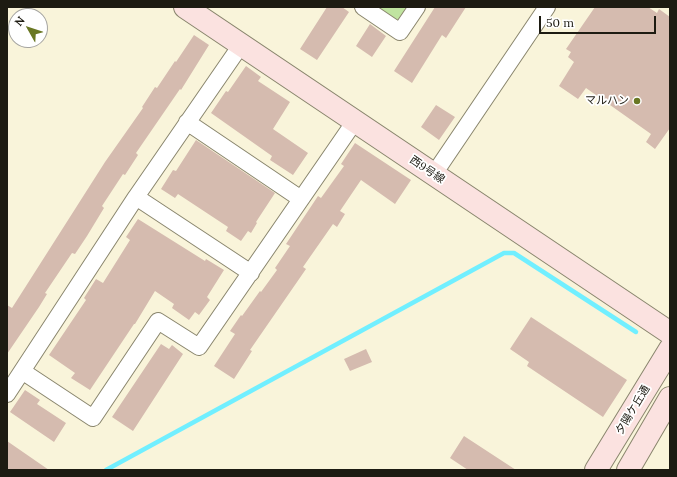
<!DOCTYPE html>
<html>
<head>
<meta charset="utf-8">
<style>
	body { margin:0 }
	#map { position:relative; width:677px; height:477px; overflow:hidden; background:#f9f4da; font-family:Lora,serif }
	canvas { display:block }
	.frame { position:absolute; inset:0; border:8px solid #1d1b12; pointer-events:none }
	.north { position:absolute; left:8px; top:8px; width:40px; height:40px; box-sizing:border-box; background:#fff; border:1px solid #a5a4a0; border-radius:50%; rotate:309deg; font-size:11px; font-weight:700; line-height:16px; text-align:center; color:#1d1b12 }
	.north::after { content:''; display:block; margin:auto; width:14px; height:18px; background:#697723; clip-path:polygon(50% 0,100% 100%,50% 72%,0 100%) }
	.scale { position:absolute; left:539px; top:16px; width:117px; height:18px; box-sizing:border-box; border:2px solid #1d1b12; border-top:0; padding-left:5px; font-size:12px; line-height:14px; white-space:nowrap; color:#1d1b12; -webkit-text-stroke:3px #fff; paint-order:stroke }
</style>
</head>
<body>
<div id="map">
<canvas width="677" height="477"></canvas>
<div class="frame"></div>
<div class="north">N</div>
<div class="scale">50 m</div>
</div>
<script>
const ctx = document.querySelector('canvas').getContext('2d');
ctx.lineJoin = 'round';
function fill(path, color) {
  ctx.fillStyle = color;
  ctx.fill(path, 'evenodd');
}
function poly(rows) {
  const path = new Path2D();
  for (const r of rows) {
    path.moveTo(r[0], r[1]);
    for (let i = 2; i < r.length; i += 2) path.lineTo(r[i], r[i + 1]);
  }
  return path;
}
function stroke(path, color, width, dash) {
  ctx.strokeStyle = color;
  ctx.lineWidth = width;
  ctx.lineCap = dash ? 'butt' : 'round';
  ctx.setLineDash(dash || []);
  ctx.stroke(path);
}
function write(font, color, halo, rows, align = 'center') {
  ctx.font = font + ' Lora,"Noto Sans JP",serif';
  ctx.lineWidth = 3.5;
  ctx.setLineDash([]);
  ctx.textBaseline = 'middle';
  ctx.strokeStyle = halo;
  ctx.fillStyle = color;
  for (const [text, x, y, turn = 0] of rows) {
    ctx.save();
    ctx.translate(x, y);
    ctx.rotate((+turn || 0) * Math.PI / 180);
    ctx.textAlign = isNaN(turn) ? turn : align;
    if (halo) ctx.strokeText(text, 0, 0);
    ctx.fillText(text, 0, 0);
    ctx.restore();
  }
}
fill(poly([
	[371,7,408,7,400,19,391,20]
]), '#c0e4a0');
stroke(poly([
	[106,470,504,253,514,253,636,332]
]), '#71efff', 4.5);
fill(poly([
	[327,7,342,7,349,12,317,60,300,49],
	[435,7,466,7,446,38,442,35,412,83,394,71],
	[595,7,648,7,657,13,659,9,670,17,670,128,655,149,646,142,651,134,586,88,578,99,559,86,574,62,568,57,571,52,566,49],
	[370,24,386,36,372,57,356,46],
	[194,35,209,45,181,90,180,89,136,153,138,155,125,175,123,174,102,206,104,208,87,236,75,254,72,253,45,293,47,294,39,307,7,354,7,305,12,308,105,162,143,108,142,107,155,87,157,88,175,61,176,62],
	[246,66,261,77,258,81,290,102,273,129,308,153,293,175,270,160,272,156,211,113,226,91,228,92],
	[436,105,455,117,439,140,421,127],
	[196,140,275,193,256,222,257,223,251,233,248,231,241,241,226,231,228,227,178,194,175,198,161,189,173,170,176,171],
	[355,143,411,180,395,204,361,180,340,211,345,214,337,227,333,224,303,267,306,269,250,350,252,351,234,379,214,366,235,334,230,331,241,315,242,316,260,291,261,292,277,270,275,268,290,246,286,244,318,196,321,198,344,166,341,164],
	[138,219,205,261,206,259,224,270,207,297,210,300,199,315,195,312,189,320,172,308,174,304,155,291,135,324,134,324,90,390,71,378,75,373,49,355,86,300,84,298,96,279,103,283,130,240,126,237],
	[531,317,627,380,603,417,527,366,529,362,510,349],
	[161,344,169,349,172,345,183,354,133,431,112,417],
	[366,349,372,362,350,371,344,359],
	[25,390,40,400,37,404,66,423,54,442,10,412],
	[464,436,516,470,468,470,450,458],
	[7,441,49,470,7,470]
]), '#d5bbaf');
const street = poly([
	[363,7,400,32,417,7],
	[187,122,301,199],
	[434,174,547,7],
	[136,197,251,273],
	[22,371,93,418,158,321,199,347,355,121],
	[7,394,136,197,241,45]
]);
const secondary = poly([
	[185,7,670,333],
	[596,470,670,349],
	[628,470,670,398]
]);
stroke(street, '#89856d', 18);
stroke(secondary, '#89856d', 24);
stroke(street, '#fff', 16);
stroke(secondary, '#fbe2e0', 22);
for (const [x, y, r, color] of [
	[637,101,4,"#697723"]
]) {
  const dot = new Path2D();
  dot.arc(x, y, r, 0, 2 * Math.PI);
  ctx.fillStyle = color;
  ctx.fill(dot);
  stroke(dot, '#fff', 1.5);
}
write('11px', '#1d1b12', '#fff', [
	["マルハン",629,101]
], 'right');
write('11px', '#1d1b12', '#fff', [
	["西9号線",427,170,34],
	["夕陽ケ丘通",633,410,-59]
]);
</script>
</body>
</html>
